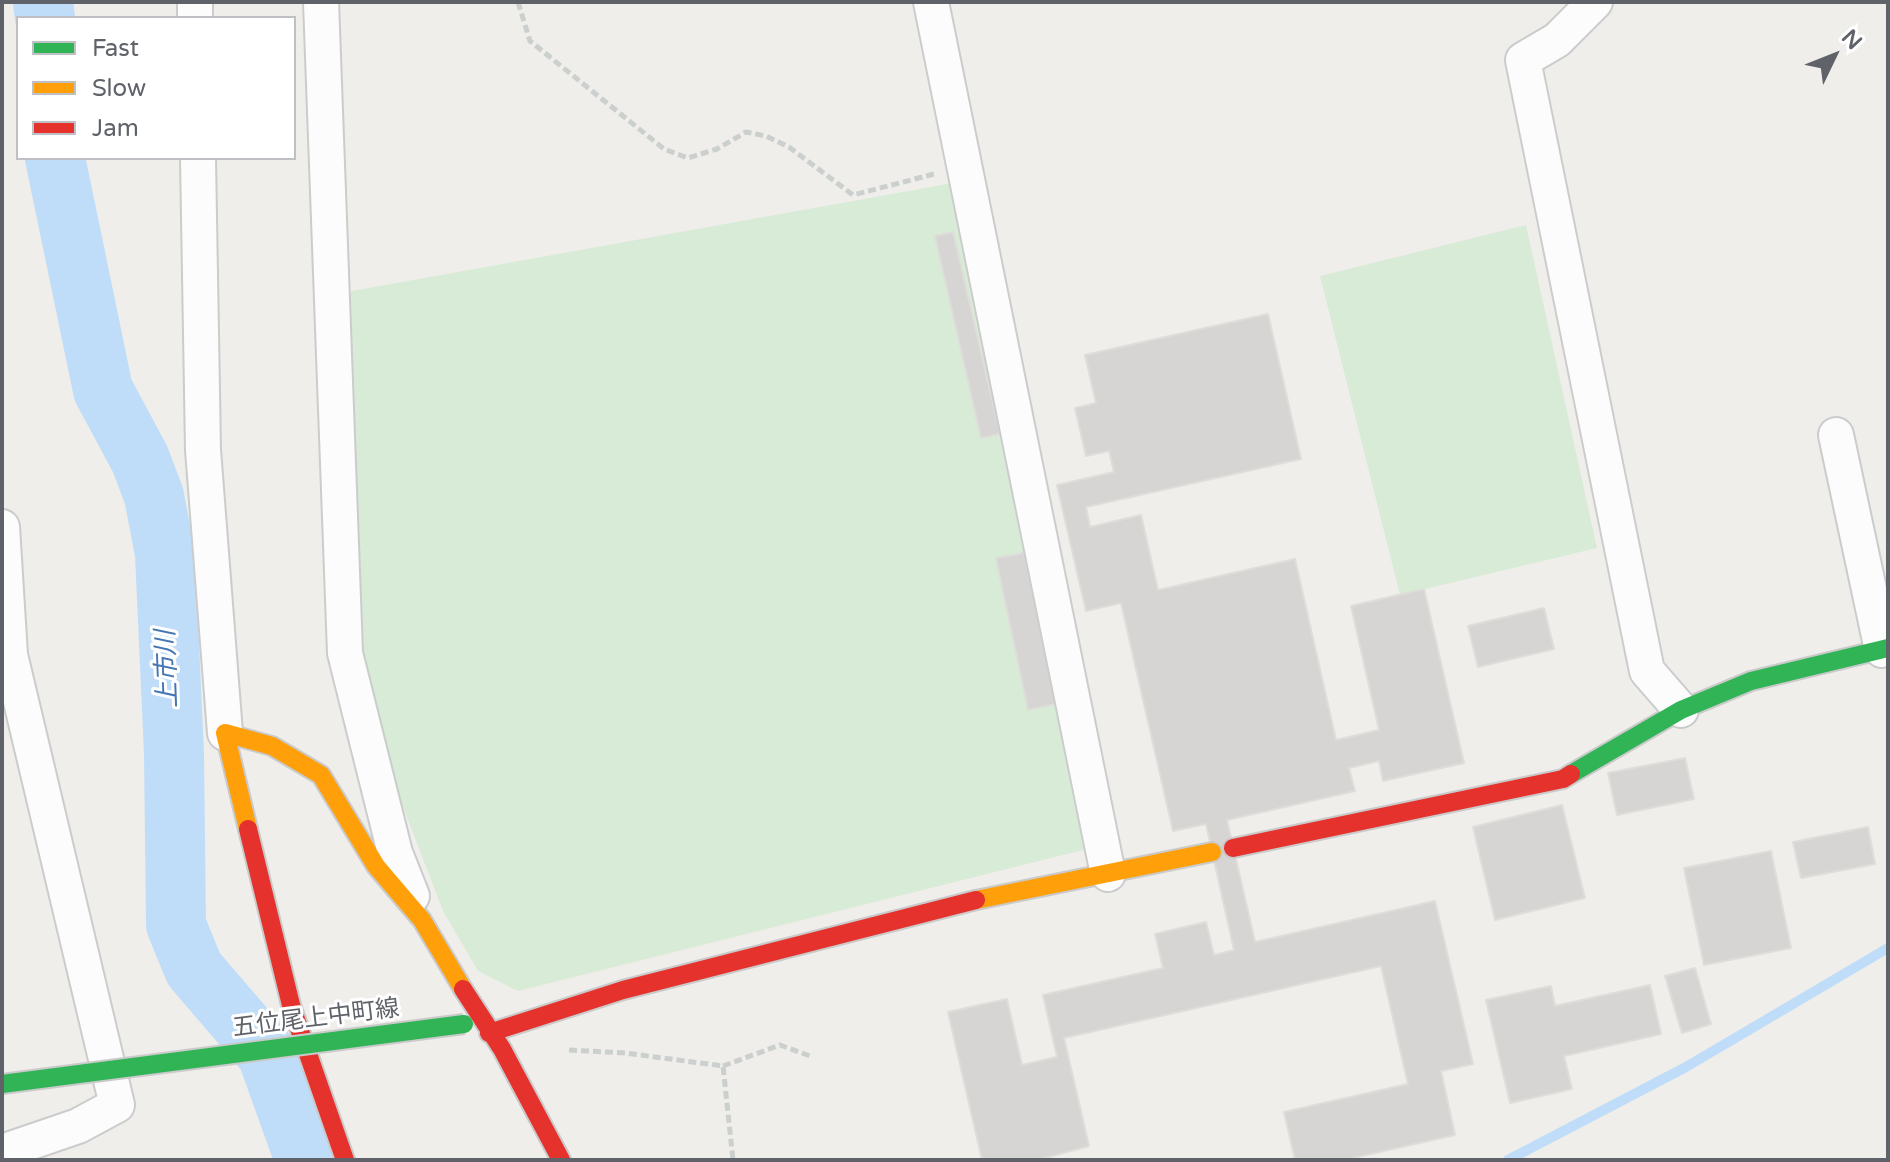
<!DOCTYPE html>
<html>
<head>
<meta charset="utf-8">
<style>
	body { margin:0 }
	#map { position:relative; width:1890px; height:1162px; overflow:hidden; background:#efeeea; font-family:"Varela Round",sans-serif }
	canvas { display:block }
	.frame { position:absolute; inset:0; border:4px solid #5f6268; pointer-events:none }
	.legend { position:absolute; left:16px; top:16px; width:280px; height:144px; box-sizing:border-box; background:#fff; border:2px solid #bfc0c3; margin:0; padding:10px 14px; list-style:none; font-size:24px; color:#5f6268 }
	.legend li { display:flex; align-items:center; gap:16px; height:40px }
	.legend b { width:40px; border:2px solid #bfc0c3 }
	.north { position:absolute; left:1794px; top:16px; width:80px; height:80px; -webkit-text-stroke:6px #fff; paint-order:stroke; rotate:47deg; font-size:22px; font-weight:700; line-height:32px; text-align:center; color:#5f6268 }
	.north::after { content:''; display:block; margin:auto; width:28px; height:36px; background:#5f6268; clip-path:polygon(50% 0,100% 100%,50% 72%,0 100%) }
</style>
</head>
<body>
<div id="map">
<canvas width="1890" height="1162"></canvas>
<div class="frame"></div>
<ul class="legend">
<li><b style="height:10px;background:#30b455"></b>Fast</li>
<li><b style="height:10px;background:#ff9f0a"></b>Slow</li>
<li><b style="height:10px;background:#e5322d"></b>Jam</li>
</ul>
<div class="north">N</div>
</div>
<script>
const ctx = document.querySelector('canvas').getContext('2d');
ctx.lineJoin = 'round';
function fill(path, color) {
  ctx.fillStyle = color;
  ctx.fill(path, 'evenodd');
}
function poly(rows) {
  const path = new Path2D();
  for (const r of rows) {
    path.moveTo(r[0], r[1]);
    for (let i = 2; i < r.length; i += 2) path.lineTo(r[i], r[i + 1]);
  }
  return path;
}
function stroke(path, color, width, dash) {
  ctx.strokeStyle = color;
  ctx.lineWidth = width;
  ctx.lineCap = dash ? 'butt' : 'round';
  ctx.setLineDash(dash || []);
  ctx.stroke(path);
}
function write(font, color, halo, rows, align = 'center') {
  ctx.font = font + ' "Varela Round","Noto Sans JP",sans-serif';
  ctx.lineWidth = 6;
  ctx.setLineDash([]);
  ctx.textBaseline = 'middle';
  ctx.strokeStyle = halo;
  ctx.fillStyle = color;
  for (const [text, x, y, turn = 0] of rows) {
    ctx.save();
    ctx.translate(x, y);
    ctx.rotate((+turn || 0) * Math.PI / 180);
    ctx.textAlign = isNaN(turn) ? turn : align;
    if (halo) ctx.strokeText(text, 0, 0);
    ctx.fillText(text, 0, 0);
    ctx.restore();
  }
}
fill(poly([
	[953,183,1024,553,1091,848,518,991,478,971,443,911,393,781,362,663,341,293],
	[1526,225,1597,548,1400,595,1320,276]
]), '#d8ebd7');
stroke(poly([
	[1508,1160,1686,1067,1888,948]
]), '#bfddf8', 10);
stroke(poly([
	[43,2,45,18],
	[55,158,103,390,140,459,154,496,165,554,174,754,176,925,194,969,267,1054,305,1160]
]), '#bfddf8', 60);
const building = poly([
	[953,232,1000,434,981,438,935,236,953,232],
	[1268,314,1301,459,1086,507,1090,527,1141,515,1158,590,1295,559,1336,740,1379,730,1351,606,1424,589,1464,763,1383,781,1379,761,1349,768,1355,791,1227,820,1255,942,1435,901,1473,1064,1441,1071,1455,1135,1344,1160,1295,1160,1284,1112,1408,1084,1381,966,1064,1038,1089,1146,1038,1160,982,1160,948,1012,1007,999,1022,1065,1057,1057,1043,995,1163,968,1155,934,1206,922,1214,955,1234,950,1206,824,1173,831,1121,603,1086,611,1057,485,1114,472,1109,451,1086,456,1075,408,1096,403,1085,355,1268,314],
	[1024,553,1056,704,1028,710,996,558,1024,553],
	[1544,608,1554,649,1478,667,1468,626,1544,608],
	[1685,758,1694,799,1617,815,1608,773,1685,758],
	[1562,805,1585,898,1495,920,1473,827,1562,805],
	[1868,827,1875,864,1801,878,1793,842,1868,827],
	[1771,851,1791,948,1704,965,1684,868,1771,851],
	[1695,968,1711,1024,1682,1033,1665,976,1695,968],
	[1650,985,1661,1034,1564,1056,1572,1089,1510,1103,1486,1000,1551,986,1555,1006,1650,985]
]);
fill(building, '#d6d5d3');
stroke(building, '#deddd9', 2);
const street = poly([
	[195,2,195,18],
	[321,2,345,653,395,853,412,896],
	[931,2,1108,874],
	[1595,2,1557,40,1523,60,1647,671,1681,710],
	[198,158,203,450,225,733],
	[1836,435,1882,650],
	[2,527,10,655,117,1105,78,1126,2,1152]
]);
const fast = poly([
	[1571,774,1681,710,1751,681,1888,648]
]);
const slow = poly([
	[248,829,225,733,272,746,321,775,376,866,422,920,463,989],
	[976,900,1212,852]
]);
const jam = poly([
	[248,829,291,1005,345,1160],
	[1233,848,1563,779,1571,774],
	[463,989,502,1049,561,1160],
	[489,1033,623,990,976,900]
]);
stroke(street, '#cbcccc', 38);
stroke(fast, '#cacacb', 22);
stroke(slow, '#cacacb', 22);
stroke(jam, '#cacacb', 22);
stroke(poly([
	[518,2,530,41,664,149,688,158,717,149,746,132,766,136,789,147,853,195,934,174],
	[569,1050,625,1053,723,1066,733,1160],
	[723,1066,780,1045,810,1056]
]), '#cbcfcd', 5, [8, 4]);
stroke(street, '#fdfcfc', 34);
stroke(fast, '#30b455', 18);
stroke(slow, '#ff9f0a', 18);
stroke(jam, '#e5322d', 18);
const fastBridge = poly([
	[2,1084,464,1024]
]);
stroke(fastBridge, '#cacacb', 22, []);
stroke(fastBridge, '#30b455', 18);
write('24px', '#5f6268', '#fff', [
	["五位尾上中町線",316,1019,-7]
]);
write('italic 26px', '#4575b2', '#fff', [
	["上市川",168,669,-92]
]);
</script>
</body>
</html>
